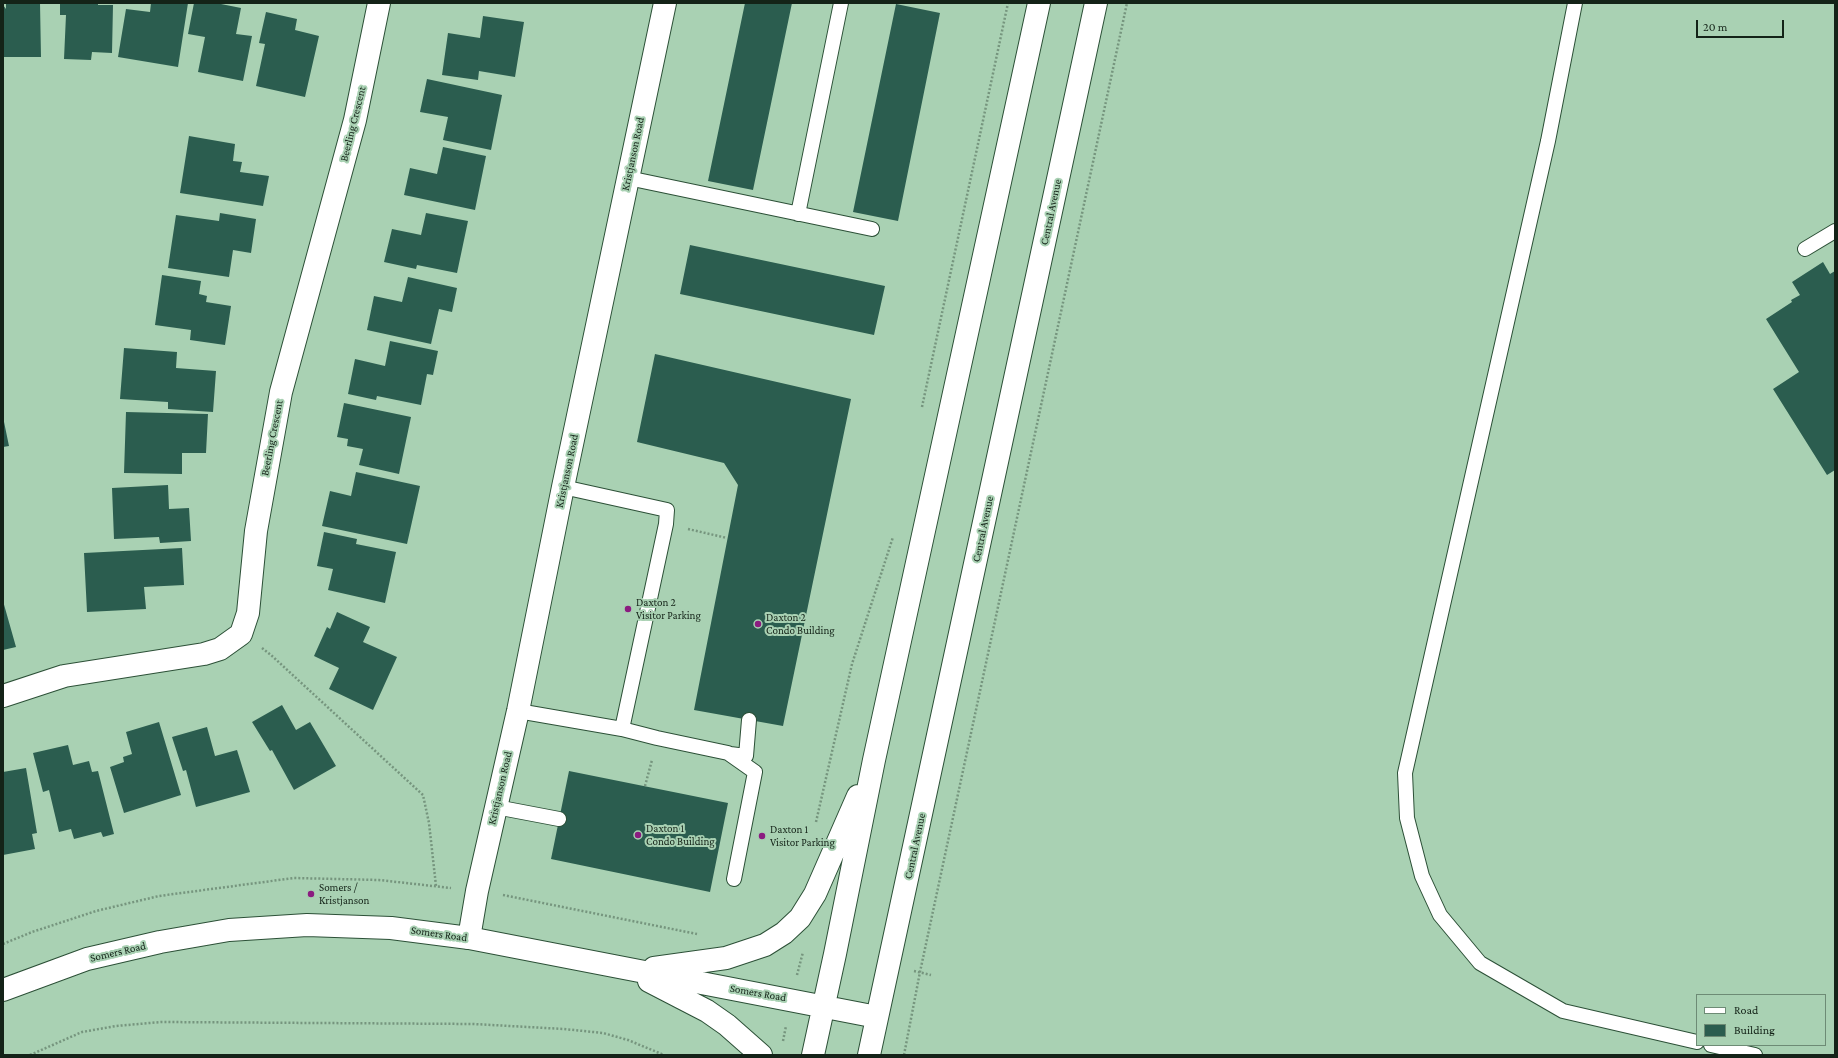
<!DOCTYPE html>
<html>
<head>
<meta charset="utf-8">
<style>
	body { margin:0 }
	#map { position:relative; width:1838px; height:1058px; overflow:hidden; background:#a9d1b3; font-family:"Crimson Pro",serif }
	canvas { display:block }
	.frame { position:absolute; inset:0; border:4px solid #142318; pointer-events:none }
	.legend { position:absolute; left:1696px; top:994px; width:130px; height:52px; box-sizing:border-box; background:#a9d1b3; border:1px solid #6d8b75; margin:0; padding:5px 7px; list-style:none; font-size:12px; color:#142318 }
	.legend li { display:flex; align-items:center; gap:8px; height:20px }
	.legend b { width:20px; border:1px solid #6d8b75 }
	.scale { position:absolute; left:1696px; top:20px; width:88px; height:18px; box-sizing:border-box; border:2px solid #142318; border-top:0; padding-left:5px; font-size:12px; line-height:14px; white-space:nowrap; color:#142318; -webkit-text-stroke:3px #a9d1b3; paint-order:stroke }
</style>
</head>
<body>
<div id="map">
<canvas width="1838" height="1058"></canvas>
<div class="frame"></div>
<ul class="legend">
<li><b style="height:5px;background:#fff"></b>Road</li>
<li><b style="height:11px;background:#2b5d4f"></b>Building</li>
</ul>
<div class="scale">20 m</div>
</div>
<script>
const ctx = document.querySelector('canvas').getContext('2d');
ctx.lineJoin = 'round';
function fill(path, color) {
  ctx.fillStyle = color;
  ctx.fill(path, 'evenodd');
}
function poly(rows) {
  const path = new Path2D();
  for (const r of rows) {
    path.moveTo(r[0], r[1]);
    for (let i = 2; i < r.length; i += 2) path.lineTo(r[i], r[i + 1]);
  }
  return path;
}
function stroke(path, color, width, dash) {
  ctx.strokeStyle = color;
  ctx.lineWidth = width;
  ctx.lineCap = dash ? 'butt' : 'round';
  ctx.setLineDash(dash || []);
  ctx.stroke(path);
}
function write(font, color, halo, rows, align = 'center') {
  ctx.font = font + ' "Crimson Pro",serif';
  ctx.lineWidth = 4;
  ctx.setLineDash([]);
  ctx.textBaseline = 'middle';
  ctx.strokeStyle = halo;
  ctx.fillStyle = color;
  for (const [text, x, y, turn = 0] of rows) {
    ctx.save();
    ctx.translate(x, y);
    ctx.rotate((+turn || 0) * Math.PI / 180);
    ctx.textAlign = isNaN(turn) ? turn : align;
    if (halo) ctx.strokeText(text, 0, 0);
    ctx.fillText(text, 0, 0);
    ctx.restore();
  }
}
fill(poly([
	[6,3,40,3,41,57,3,57,3,5,6,9],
	[60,3,98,3,98,5,113,5,112,53,92,52,91,60,64,59,66,15,60,15],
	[151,3,188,3,178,67,118,57,126,9,150,12],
	[194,3,216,3,241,8,236,34,252,36,243,81,198,72,205,37,188,34],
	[745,3,792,3,753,190,708,181],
	[896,4,940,13,898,221,853,212],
	[266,12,297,19,295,30,319,36,305,97,256,86,265,44,259,43],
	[483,16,524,22,515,77,479,71,478,80,442,75,448,33,480,38],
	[427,79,502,95,491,150,443,140,448,117,420,112],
	[189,136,235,144,233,161,242,162,240,172,269,176,263,206,180,193],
	[443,147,486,156,475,210,404,195,410,168,437,174],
	[220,213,256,219,251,253,233,250,229,277,168,268,176,215,219,221],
	[426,213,468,221,457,273,417,265,416,269,384,262,392,229,421,235],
	[690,245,885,286,874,335,680,294],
	[1823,262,1830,274,1835,271,1835,470,1827,475,1773,389,1799,372,1766,319,1792,302,1791,300,1800,295,1792,282],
	[162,275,201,281,199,294,207,296,206,302,231,306,225,345,190,340,191,330,155,325],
	[408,277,457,288,452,312,439,309,431,344,367,330,374,296,402,302],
	[390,341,438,351,433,375,427,374,421,405,377,396,376,400,348,394,355,359,385,366],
	[124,348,177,352,176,368,216,371,213,412,168,409,168,402,120,399],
	[655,354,851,399,783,726,694,710,738,485,724,463,637,442],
	[344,403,411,417,399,474,359,465,363,449,347,446,348,439,337,437],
	[126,412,208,414,206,453,182,453,182,474,124,473],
	[3,417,9,446,3,447],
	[356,472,420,486,407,544,322,526,330,491,351,496],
	[168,485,169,509,189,508,191,541,160,543,159,537,114,539,112,488],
	[324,532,357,539,356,544,396,552,385,603,328,590,333,569,317,566],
	[182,548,184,585,144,587,146,609,87,612,84,553],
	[3,601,16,647,3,650],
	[337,612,370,627,363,642,397,657,373,710,329,689,339,668,314,656,327,627,330,629],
	[282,705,296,730,310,722,336,766,294,790,272,750,270,751,252,722],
	[159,722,181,795,124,813,110,767,124,762,123,757,132,754,126,732],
	[207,727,215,756,237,750,250,792,196,807,186,770,183,771,172,737],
	[68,745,73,765,89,761,92,772,98,771,114,834,103,837,101,832,74,839,71,829,59,832,49,790,43,792,33,753],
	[26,768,37,833,32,834,35,849,3,855,3,772],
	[569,771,728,803,710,892,551,859]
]), '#2b5d4f');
const lane = poly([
	[1575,3,1548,141,1405,773,1407,818,1422,876,1440,915,1480,963,1563,1011,1697,1042],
	[628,178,872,229],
	[798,214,841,3],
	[1805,249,1835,231],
	[518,711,622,729,666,524,667,510,563,487],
	[622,729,657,738,728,753,755,772,734,879],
	[730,754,746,756,749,720],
	[496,807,559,819],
	[1711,1045,1755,1055]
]);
const street = poly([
	[3,696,64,676,204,654,220,649,241,634,248,613,256,531,281,392,355,120,379,3],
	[469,938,477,891,518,711,563,487,665,3]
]);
const secondary = poly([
	[654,968,726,958,765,945,784,933,800,918,815,894,858,796],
	[649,981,707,1011,727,1025,761,1055],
	[3,990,87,959,160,942,229,930,307,925,391,928,469,938,877,1017],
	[813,1055,835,954,874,760,1039,3],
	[869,1055,1096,3]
]);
stroke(lane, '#2c5037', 16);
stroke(street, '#2c5037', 24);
stroke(secondary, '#2c5037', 24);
stroke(poly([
	[922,407,1008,3],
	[688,529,727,538],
	[262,648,271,655,423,795,429,823,436,886],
	[645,786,652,760],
	[816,822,852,664,893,537],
	[503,895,697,934],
	[3,944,32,932,96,911,159,896,294,878,379,880,451,888],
	[914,971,931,975],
	[797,975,803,952],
	[783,1041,786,1026],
	[30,1055,82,1032,116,1026,161,1022,474,1024,564,1029,603,1033,628,1040,664,1055],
	[904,1055,920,972,1127,3]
]), '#76957e', 2.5, [2, 2]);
stroke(lane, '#fff', 14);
stroke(street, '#fff', 22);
stroke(secondary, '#fff', 22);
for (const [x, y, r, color] of [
	[628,609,4,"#8b1c80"],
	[758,624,4,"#8b1c80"],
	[638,835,4,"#8b1c80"],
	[762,836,4,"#8b1c80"],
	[311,894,4,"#8b1c80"]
]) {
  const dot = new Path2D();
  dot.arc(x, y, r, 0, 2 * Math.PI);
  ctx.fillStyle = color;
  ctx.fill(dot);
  stroke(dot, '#a9d1b3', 1.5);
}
write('11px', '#142318', '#a9d1b3', [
	["Beerling Crescent",353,124,-76],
	["Kristjanson Road",633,154,-78],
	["Central Avenue",1051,212,-78],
	["Beerling Crescent",272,438,-79],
	["Kristjanson Road",567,471,-78],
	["Central Avenue",983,529,-78],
	["Kristjanson Road",500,788,-77],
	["Central Avenue",915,846,-78],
	["Somers Road",439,934,8],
	["Somers Road",118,952,-13],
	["Somers Road",758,993,10]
]);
write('11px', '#142318', '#a9d1b3', [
	["Daxton 2",636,603],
	["Visitor Parking",636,616],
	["Daxton 2",766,618],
	["Condo Building",766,631],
	["Daxton 1",646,829],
	["Condo Building",646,842],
	["Daxton 1",770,830],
	["Visitor Parking",770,843],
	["Somers /",319,888],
	["Kristjanson",319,901]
], 'left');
</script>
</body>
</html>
